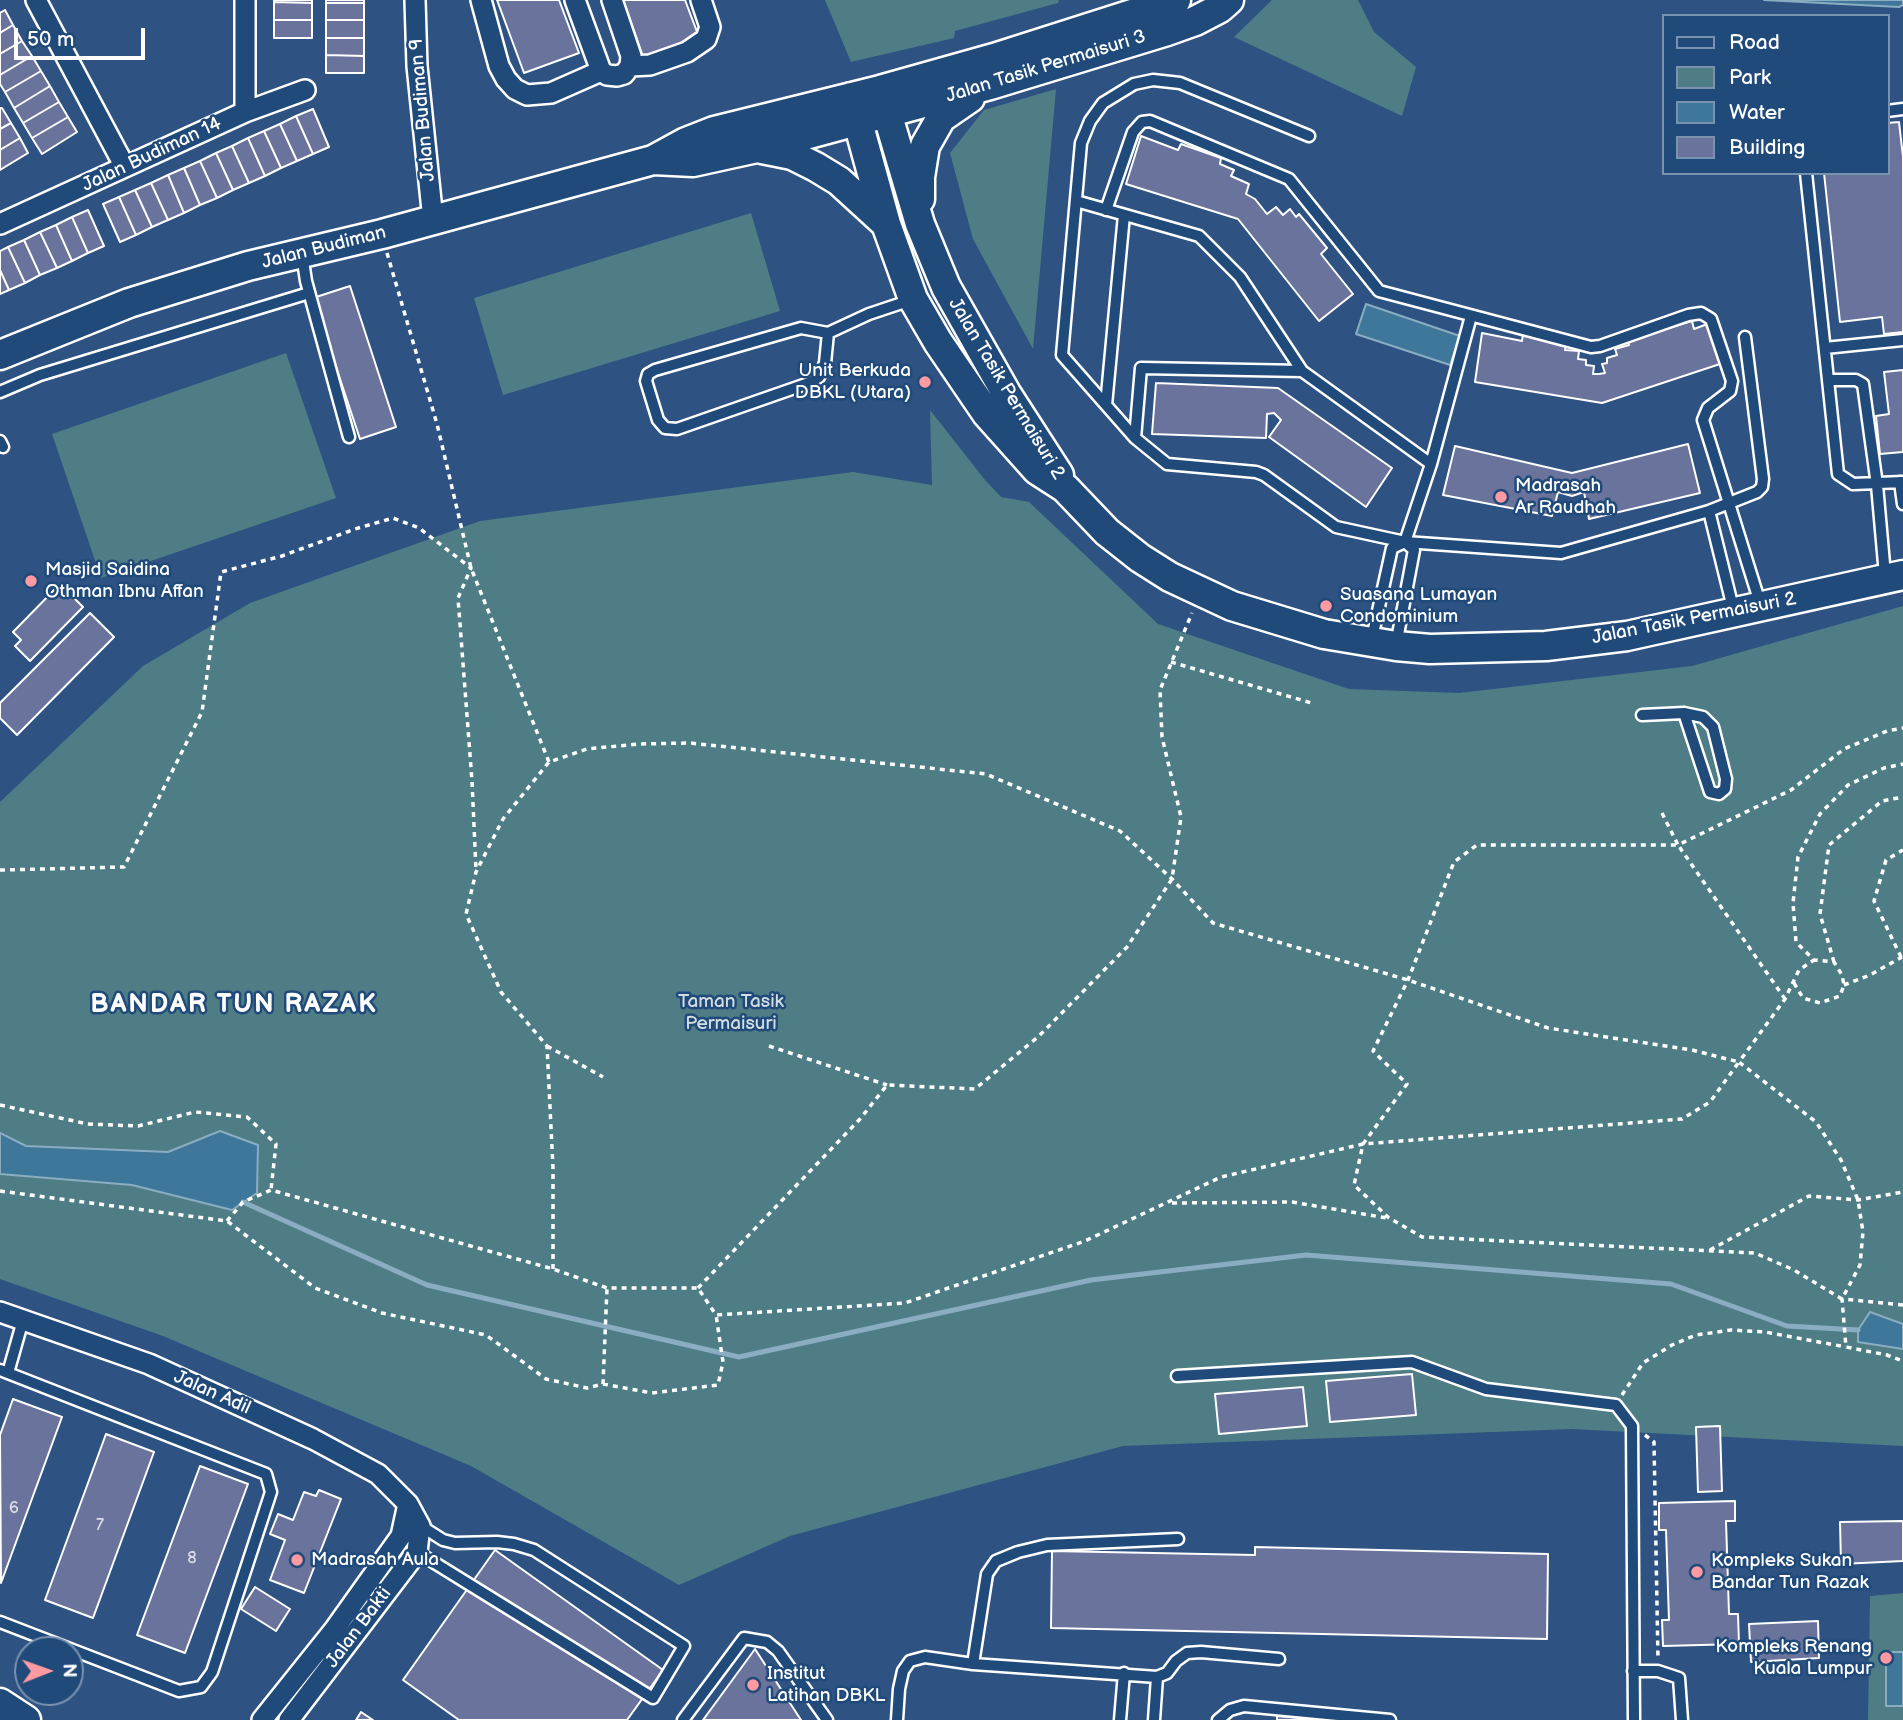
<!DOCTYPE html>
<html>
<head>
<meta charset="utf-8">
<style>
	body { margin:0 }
	#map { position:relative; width:1903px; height:1720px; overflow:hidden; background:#2e5281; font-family:"Balsamiq Sans",sans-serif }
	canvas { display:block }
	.legend { position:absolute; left:1662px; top:14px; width:228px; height:161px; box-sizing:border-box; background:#1f4a7a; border:2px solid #7992af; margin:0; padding:9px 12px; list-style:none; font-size:21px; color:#fff }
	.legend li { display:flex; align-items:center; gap:14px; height:35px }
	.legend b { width:35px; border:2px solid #7992af }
	.north { position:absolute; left:14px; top:1636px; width:70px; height:70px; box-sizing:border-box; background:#1f4a7a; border:2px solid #7992af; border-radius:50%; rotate:89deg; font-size:19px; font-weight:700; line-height:28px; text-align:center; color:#fff }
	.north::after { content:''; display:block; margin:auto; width:24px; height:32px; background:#ff9aa2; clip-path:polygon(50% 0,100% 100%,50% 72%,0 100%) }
	.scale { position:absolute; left:14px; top:28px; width:131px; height:32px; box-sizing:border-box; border:4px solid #fff; border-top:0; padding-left:9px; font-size:21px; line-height:24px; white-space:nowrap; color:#fff; -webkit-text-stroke:5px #1f4a7a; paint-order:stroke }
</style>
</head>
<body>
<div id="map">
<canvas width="1903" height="1720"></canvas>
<ul class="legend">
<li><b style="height:9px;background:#1f4a7a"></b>Road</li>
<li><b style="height:19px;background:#4f7d86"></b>Park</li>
<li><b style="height:19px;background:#3e7799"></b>Water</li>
<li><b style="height:19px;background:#6a739b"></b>Building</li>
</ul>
<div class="north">N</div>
<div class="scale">50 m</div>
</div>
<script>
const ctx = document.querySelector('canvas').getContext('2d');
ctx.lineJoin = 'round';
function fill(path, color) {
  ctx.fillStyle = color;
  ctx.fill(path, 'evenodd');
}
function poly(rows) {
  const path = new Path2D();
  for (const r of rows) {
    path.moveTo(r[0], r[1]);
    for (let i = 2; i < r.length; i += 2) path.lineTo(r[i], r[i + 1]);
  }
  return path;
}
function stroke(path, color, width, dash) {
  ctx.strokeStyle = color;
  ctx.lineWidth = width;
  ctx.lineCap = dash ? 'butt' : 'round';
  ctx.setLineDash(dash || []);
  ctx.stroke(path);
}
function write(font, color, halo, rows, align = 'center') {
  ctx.font = font + ' "Balsamiq Sans",sans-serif';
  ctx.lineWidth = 5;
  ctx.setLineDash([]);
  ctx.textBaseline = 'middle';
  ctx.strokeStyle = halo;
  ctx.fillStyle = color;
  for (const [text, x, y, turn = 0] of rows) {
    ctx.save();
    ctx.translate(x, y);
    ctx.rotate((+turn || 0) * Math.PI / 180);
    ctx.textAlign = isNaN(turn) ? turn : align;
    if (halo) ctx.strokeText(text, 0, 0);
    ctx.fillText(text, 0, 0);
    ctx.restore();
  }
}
fill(poly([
	[825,0,1059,0,1058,3,955,31,954,38,851,62],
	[1272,0,1358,0,1374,32,1416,67,1402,116,1234,37],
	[1056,89,1033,349,973,239,950,153,984,110],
	[751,213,780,311,503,395,474,298],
	[286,353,336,498,101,578,52,434],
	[930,410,985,480,1001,497,1029,502,1158,624,1349,689,1459,693,1692,666,1903,606,1903,1446,1572,1429,1123,1446,790,1536,679,1585,471,1466,163,1336,0,1279,0,802,143,666,250,603,480,521,853,472,932,485],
	[1903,1593,1903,1720,1868,1720,1870,1596]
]), '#4f7d86');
const water = poly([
	[1764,0,1903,0,1903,5,1899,7,1764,0],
	[1366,304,1460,336,1450,365,1356,334,1366,304],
	[220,1131,258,1145,257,1193,232,1210,132,1185,0,1174,0,1133,26,1146,168,1152,220,1131],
	[1870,1312,1903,1324,1903,1349,1858,1342,1858,1330,1870,1312],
	[1886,1652,1903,1652,1903,1706,1886,1706,1886,1652]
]);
fill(water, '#3e7799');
stroke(water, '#8badc2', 2);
stroke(poly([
	[243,1202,427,1285,739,1357,1091,1280,1306,1255,1671,1284,1787,1326,1858,1330]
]), '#8badc2', 5);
const building = poly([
	[274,0,312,0,312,3,274,2,274,0],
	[326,0,364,0,364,3,326,3,326,0],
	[497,0,559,0,579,53,524,73,497,0],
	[623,0,685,0,699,37,643,57,623,0],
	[274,2,312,3,312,20,274,20,274,2],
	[326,3,364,3,364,20,326,20,326,3],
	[5,10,13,25,0,33,0,13,5,10],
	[274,20,312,20,312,38,274,38,274,20],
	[326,20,364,20,364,38,326,38,326,20],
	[13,25,22,41,0,54,0,33,13,25],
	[326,38,364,38,364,56,326,55,326,38],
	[22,41,32,56,0,75,0,54,22,41],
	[326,55,364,56,364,73,326,73,326,55],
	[32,56,41,71,5,92,0,84,0,75,32,56],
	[41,71,50,86,14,108,5,92,41,71],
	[50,86,59,102,23,123,14,108,50,86],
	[59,102,68,117,32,138,23,123,59,102],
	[0,108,2,108,11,123,0,129,0,108],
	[313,109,329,147,313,154,296,116,313,109],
	[296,116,313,154,297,161,280,124,296,116],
	[68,117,77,132,42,154,32,138,68,117],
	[1899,122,1903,157,1903,332,1884,334,1882,317,1840,322,1824,173,1887,173,1887,123,1899,122],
	[11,123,20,138,0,150,0,129,11,123],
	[280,124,297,161,281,168,264,131,280,124],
	[264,131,281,168,265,176,248,138,264,131],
	[1141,136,1178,150,1181,144,1221,158,1220,164,1234,170,1231,176,1249,184,1246,194,1255,199,1267,214,1276,207,1283,215,1290,209,1296,217,1299,214,1327,248,1321,254,1353,294,1319,321,1238,219,1126,184,1141,136],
	[20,138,28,153,0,170,0,150,20,138],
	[248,138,265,176,249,183,232,146,248,138],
	[232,146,249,183,233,190,216,153,232,146],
	[216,153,233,190,217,198,200,161,216,153],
	[200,161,217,198,200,205,184,168,200,161],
	[184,168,200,205,184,213,168,175,184,168],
	[168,175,184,213,168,220,151,183,168,175],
	[151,183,168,220,152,227,135,190,151,183],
	[135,190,152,227,136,235,119,197,135,190],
	[119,197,136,235,120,242,103,204,119,197],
	[88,210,104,246,88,253,72,217,88,210],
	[72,217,88,253,72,261,56,225,72,217],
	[56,225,72,261,57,268,40,232,56,225],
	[40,232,57,268,40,275,24,240,40,232],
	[24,240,40,275,25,283,8,247,24,240],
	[8,247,25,283,9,290,0,270,0,251,8,247],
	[0,270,9,290,0,294,0,270],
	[350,286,396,427,360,439,313,298,350,286],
	[1692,321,1694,329,1710,323,1723,363,1602,403,1475,382,1482,333,1522,341,1523,334,1567,343,1565,350,1579,351,1578,359,1586,360,1586,365,1594,366,1593,374,1599,374,1605,373,1602,364,1607,363,1607,358,1617,355,1615,349,1629,345,1627,338,1668,325,1669,328,1692,321],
	[1903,370,1903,452,1880,454,1876,416,1889,414,1884,372,1903,370],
	[1156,383,1278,388,1392,468,1366,507,1269,437,1281,420,1274,413,1267,414,1266,438,1152,434,1156,383],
	[1688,444,1700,493,1589,519,1584,492,1572,496,1558,492,1552,516,1443,495,1455,446,1572,473,1688,444],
	[60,584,83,607,30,661,15,646,21,640,13,632,60,584],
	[90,613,114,637,17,735,0,718,0,703,90,613],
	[1412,1374,1416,1415,1330,1422,1326,1381,1412,1374],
	[1303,1387,1307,1426,1219,1434,1215,1394,1303,1387],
	[13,1399,62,1417,1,1583,0,1435,13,1399],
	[1720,1426,1722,1491,1698,1492,1696,1427,1720,1426],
	[106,1434,154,1452,93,1618,45,1600,106,1434],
	[200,1466,248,1484,185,1653,137,1635,200,1466],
	[319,1490,341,1499,304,1593,270,1580,285,1540,270,1534,278,1514,293,1520,304,1492,316,1496,319,1490],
	[1735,1501,1735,1521,1726,1521,1729,1614,1738,1614,1739,1644,1663,1646,1662,1620,1669,1620,1666,1530,1659,1530,1659,1503,1735,1501],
	[1903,1521,1903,1561,1841,1564,1840,1522,1903,1521],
	[1255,1547,1548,1554,1547,1639,1051,1628,1052,1551,1255,1555,1255,1547],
	[495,1550,663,1670,627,1720,459,1720,403,1680,495,1550],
	[255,1587,290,1609,276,1631,241,1609,255,1587],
	[1818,1621,1819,1658,1751,1662,1749,1624,1818,1621],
	[755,1649,801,1720,703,1720,755,1649],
	[361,1712,373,1720,356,1720,361,1712],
	[1277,1716,1324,1720,1277,1720,1277,1716]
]);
fill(building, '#6a739b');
stroke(building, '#fff', 2);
const lane = poly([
	[1887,111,1903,109],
	[1309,136,1180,83,1153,80,1134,84,1103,103,1090,121,1081,143,1062,355,1135,438,1167,464,1256,472,1264,475,1336,527,1405,542,1561,553,1709,511,1757,492,1762,487,1763,479,1745,337],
	[1806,173,1838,474,1853,484,1903,482],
	[1076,201,1199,236,1240,277,1302,371],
	[1106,210,1133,132,1142,122,1150,121,1289,179,1379,291,1591,347,1600,346,1688,315,1701,313,1711,319,1732,381,1730,391,1708,408,1703,420,1760,603],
	[302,254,306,281,349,437],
	[828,333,825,363,819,377,809,383,677,429,665,428,658,420,646,381,648,374,655,370,801,328,828,333,869,314,911,300],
	[1825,348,1903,340],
	[1828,380,1856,380,1863,384,1877,485,1885,575],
	[0,392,40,375,309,293],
	[1106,405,1124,215],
	[1135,438,1141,368,1302,371,1431,464],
	[0,441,3,447],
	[1900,482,1903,504],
	[1709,511,1734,612],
	[1372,638,1392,548,1405,542,1431,464,1471,316],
	[1396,645,1414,550,1405,542],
	[1642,715,1684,713,1703,717,1713,727,1726,779,1725,789,1719,794,1710,792,1684,713],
	[0,1370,266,1474,271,1492,212,1672,201,1687,179,1691,0,1622],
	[8,1373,23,1320],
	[1177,1376,1412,1362,1486,1389,1616,1405,1632,1426,1634,1720],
	[417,1552,653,1698,684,1646,534,1550,514,1544,497,1542,455,1543,443,1540,421,1526],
	[973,1664,1157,1677,1154,1720],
	[1633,1671,1658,1671,1679,1678,1682,1720],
	[1157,1677,1167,1673,1176,1661,1187,1653,1201,1652,1279,1659],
	[683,1720,744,1638,767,1642,778,1651,827,1720],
	[897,1720,899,1689,903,1671,910,1661,925,1657,973,1664,987,1574,996,1561,1018,1552,1047,1545,1178,1539],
	[1120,1720,1124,1673],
	[1218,1720,1230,1710,1244,1706,1390,1720]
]);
const street = poly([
	[36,0,125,167],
	[415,0,417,66,433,220],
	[481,0,499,66,506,79,515,89,527,95,551,93,601,71],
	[575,0,601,71,607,75,617,76,624,74,630,66,631,56,612,0],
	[630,66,650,65,687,52,706,39,710,27,701,0],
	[245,112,245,0],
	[0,224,245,112,305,90],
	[0,1312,149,1364,313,1439,378,1474,408,1504,420,1526,417,1552,289,1720],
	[262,1720,334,1630,401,1536,408,1504]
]);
const secondary = poly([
	[882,96,920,224,946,287,1006,393,1059,475],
	[851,97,886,224,913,299,938,342,987,414,1037,470,1065,488,1107,532,1140,558,1170,577,1232,606,1324,634,1396,646,1430,649,1546,646,1627,636,1903,575],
	[762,149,792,155,816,167,839,181,886,224],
	[653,160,693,162,757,148,990,85,1167,31,1195,21,1220,8,1229,0],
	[920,199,920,177,925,146,941,118,970,98],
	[0,355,129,303,248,266,382,234,653,160,686,142,714,131,880,90,994,58,1176,0],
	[0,1703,26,1720]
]);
stroke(lane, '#fff', 15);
stroke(street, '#fff', 24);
stroke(secondary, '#fff', 33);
stroke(poly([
	[387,253,437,424,471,568,549,762],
	[1171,662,1315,704],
	[1662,813,1678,845,1791,790,1844,749,1887,731,1903,728],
	[0,870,124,867,202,712,221,572,282,556,355,529,393,518,419,528,471,568,458,598,472,781,476,870],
	[1901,957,1874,901,1886,860,1903,850],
	[1834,962,1820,914,1829,845,1882,801,1903,797],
	[1794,983,1803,998,1820,1003,1840,996,1844,985,1842,975,1834,962,1814,960,1796,942,1793,903,1798,857,1820,814,1848,785,1884,768,1903,764],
	[1844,985,1870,975,1902,957],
	[547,1046,603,1077],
	[769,1046,887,1085],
	[0,1105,88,1124,138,1126,195,1112,247,1117,276,1144,271,1190],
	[1363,1144,1407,1084,1373,1051,1408,980,1454,862,1477,845,1678,845,1785,999],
	[0,1191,227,1221,315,1288,382,1313,486,1335,546,1379,587,1388,603,1384,607,1288],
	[1172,1203,1292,1202,1387,1218],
	[227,1221,243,1202,271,1190,553,1269,607,1288,698,1288,716,1315,905,1303,1085,1241,1221,1177,1363,1144,1354,1185,1389,1218,1422,1237,1755,1253,1794,1270,1842,1299,1860,1265,1863,1232,1858,1200,1841,1160,1816,1122,1739,1062,1785,999,1799,970,1814,960],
	[1710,1250,1809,1196,1858,1200,1903,1192],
	[553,1269,553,1168,547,1046,501,992,466,914,476,872,503,819,549,762,587,749,638,744,690,743,986,774,1120,831,1172,879,1213,923,1408,980,1548,1028,1692,1050,1739,1062,1710,1102,1682,1119,1363,1144],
	[698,1288,860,1119,887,1085,975,1089,1039,1036,1127,947,1172,879,1181,817,1162,737,1160,690,1192,613],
	[1903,1305,1842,1299,1846,1347,1887,1355,1903,1361],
	[603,1384,652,1393,718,1385,723,1362,716,1315],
	[1622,1395,1643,1363,1672,1345,1696,1335,1731,1330,1765,1332,1846,1347],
	[1645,1435,1654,1442,1658,1660]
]), '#fff', 3.5, [5, 5]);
stroke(lane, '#1f4a7a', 10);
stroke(street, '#1f4a7a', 19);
stroke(secondary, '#1f4a7a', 28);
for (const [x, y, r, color] of [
	[925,382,7,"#ff9aa2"],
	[1501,497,7,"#ff9aa2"],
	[31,581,7,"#ff9aa2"],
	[1326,606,7,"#ff9aa2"],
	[297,1560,7,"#ff9aa2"],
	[1697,1572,7,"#ff9aa2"],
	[1886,1658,7,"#ff9aa2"],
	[753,1685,7,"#ff9aa2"]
]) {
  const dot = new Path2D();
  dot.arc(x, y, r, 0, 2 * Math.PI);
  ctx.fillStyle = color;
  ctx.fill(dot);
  stroke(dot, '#1f4a7a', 2.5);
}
write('16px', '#dadce6', null, [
	["6",14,1509],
	["7",100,1526],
	["8",192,1559]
]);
write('19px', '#fff', '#1f4a7a', [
	["Jalan Tasik Permaisuri 3",1046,67,-17],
	["Jalan Budiman 9",423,110,-95],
	["Jalan Budiman 14",152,155,-25],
	["Jalan Budiman",324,248,-14],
	["Jalan Tasik Permaisuri 2",1006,389,59],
	["Jalan Tasik Permaisuri 2",1694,619,-11],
	["Jalan Adil",212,1393,24],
	["Jalan Bakti",359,1628,-53]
]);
write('19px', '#fff', '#1f4a7a', [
	["Unit Berkuda",911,371,"right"],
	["DBKL (Utara)",911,393,"right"],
	["Madrasah",1515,486],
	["Ar Raudhah",1515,508],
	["Masjid Saidina",45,570],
	["Othman Ibnu Affan",45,592],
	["Suasana Lumayan",1340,595],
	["Condominium",1340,617],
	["Madrasah Aula",311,1560],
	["Kompleks Sukan",1711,1561],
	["Bandar Tun Razak",1711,1583],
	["Kompleks Renang",1872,1647,"right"],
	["Kuala Lumpur",1872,1669,"right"],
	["Institut",767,1674],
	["Latihan DBKL",767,1696]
], 'left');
write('19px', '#d3dee1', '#1f4a7a', [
	["Taman Tasik",731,1002],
	["Permaisuri",731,1024]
]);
ctx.letterSpacing = '2px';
write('bold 26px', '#fff', '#1f4a7a', [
	["BANDAR TUN RAZAK",234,1005]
]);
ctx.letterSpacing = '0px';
</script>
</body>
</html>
